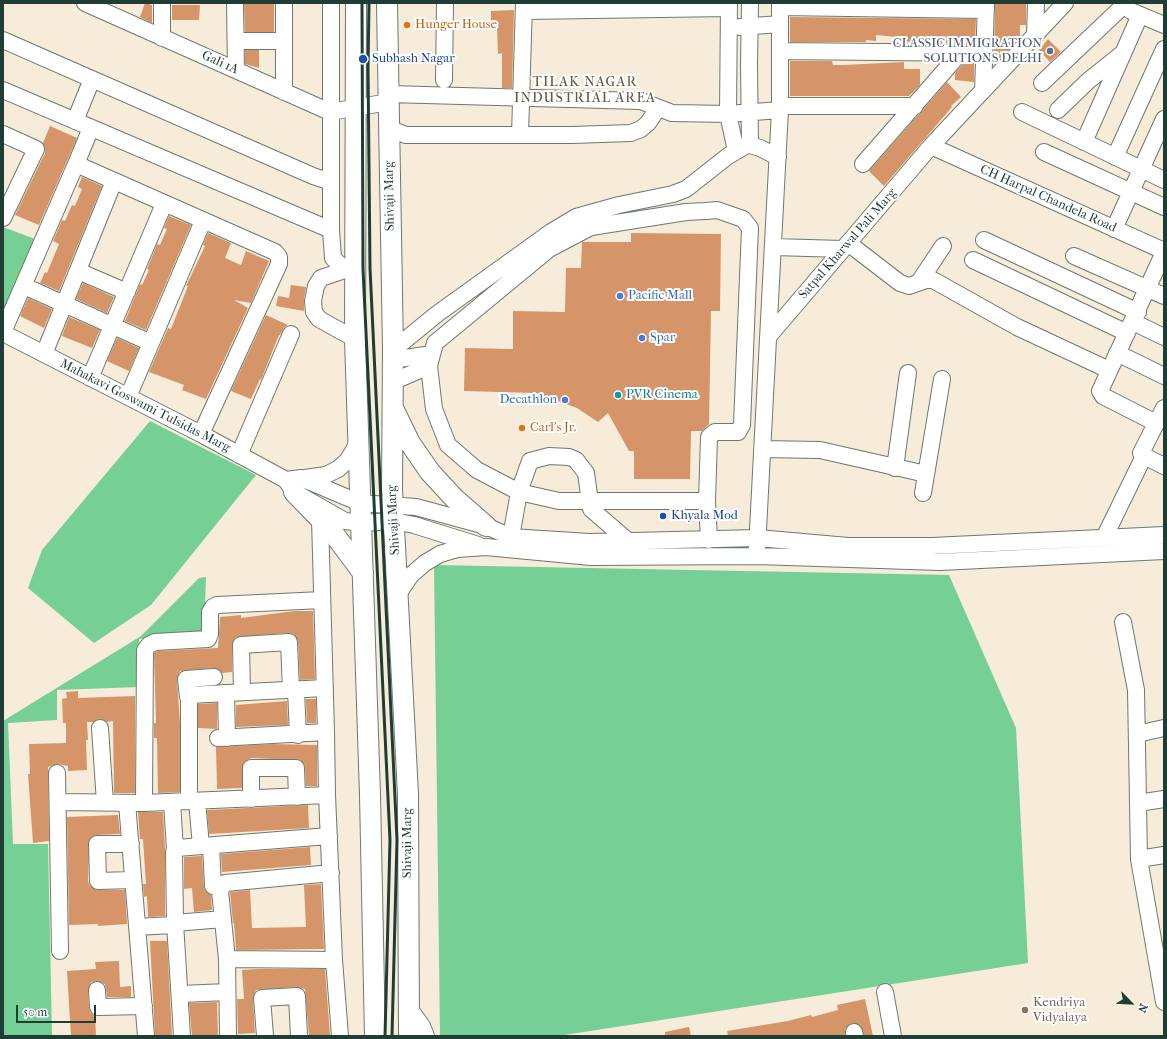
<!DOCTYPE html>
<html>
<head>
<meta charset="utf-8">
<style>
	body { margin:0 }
	#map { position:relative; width:1167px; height:1039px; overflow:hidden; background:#f6ecd9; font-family:"IM FELL French Canon",serif }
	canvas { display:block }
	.frame { position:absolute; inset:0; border:4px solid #1f3d34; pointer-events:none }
	.north { position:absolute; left:1111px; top:983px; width:40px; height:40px; -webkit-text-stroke:3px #fff; paint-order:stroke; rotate:114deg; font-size:11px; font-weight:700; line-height:16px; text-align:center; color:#1f3d34 }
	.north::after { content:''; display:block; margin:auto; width:14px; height:18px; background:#1f3d34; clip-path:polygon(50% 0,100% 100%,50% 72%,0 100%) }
	.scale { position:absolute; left:16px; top:1005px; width:80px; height:18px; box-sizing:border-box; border:2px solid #1f3d34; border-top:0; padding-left:5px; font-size:12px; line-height:14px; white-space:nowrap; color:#1f3d34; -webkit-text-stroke:3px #fff; paint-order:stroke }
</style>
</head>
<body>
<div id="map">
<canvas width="1167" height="1039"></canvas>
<div class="frame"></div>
<div class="north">N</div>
<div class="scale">50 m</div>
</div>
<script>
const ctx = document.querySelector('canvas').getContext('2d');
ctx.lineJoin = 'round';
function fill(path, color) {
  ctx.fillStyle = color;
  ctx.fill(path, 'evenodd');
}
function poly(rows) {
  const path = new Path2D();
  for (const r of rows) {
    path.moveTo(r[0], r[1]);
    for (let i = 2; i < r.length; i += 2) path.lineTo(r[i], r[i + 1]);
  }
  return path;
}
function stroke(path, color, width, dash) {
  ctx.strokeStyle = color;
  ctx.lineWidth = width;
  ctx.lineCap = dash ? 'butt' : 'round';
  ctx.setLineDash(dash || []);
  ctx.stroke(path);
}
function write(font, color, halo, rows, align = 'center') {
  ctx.font = font + ' "IM FELL French Canon",serif';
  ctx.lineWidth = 4;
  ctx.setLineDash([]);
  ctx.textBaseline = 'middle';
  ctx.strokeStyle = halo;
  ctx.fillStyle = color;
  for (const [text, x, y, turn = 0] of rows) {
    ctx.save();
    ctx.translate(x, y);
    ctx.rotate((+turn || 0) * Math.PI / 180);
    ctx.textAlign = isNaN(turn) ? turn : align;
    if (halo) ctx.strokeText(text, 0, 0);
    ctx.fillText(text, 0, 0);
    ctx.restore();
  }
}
fill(poly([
	[3,227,43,242,12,313,3,309],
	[150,421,256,475,151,605,94,643,28,588,42,550],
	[434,565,949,575,1016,728,1028,963,558,1036,440,1036],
	[206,577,204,632,139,639,139,687,57,690,57,720,8,723,13,844,48,844,52,1036,3,1036,3,721,141,636,199,578]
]), '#76cf94');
fill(poly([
	[145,3,152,5,152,23,140,17],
	[244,3,274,3,274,32,245,32],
	[995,3,1026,3,1026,25,1020,25,1020,38,1003,56,994,61],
	[172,5,200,5,199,20,172,20],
	[514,10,512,88,502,88,502,53,498,54,497,27,491,28,491,11],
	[790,17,976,19,975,41,958,43,939,43,939,39,907,42,907,38,876,35,876,41,866,40,866,42,790,42],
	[1048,39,1061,52,1050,62,1039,50],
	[245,50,259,50,259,68,245,64],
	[790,61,832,61,833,65,844,65,904,62,904,69,920,69,920,85,909,96,790,96],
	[965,62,974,62,974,82,955,80,955,73],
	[947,82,961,97,951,106,952,107,884,186,869,171],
	[50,126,77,138,39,225,15,215,45,153,45,148,43,143],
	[82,177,102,186,59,291,40,283,45,272,47,273,59,244,53,241,62,220,65,221,72,205,75,206,82,189,78,187],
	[169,216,191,225,146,330,125,321,140,284,142,285,149,270,147,269,157,244,160,245,167,229,164,228],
	[208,233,231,243,225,258,241,265,246,251,269,261,251,303,234,300,248,308,206,399,182,390,184,385,149,372,168,328,171,329,188,286,186,286,205,246,203,245],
	[631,233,721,234,720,311,711,311,709,424,702,431,691,431,690,479,634,479,634,451,629,451,608,413,598,422,577,408,536,393,464,391,465,348,513,349,513,311,565,312,566,268,581,268,582,242,631,242],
	[83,283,114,297,107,313,76,299],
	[291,285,306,287,304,299,304,311,276,306,278,296,289,298],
	[28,298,52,309,44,328,20,316],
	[266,315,288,325,285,327,280,335,279,335,261,380,260,379,251,399,231,391],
	[69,317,100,330,92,348,62,336],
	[117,338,139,348,129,371,107,361],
	[294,611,313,611,315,679,300,680,298,641,294,634,288,633,236,637,232,645,232,672,222,673,218,669,213,668,180,671,177,680,180,723,180,792,158,793,157,738,154,738,154,723,156,723,154,653,157,651,218,648,220,617,241,615,241,618],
	[78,691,78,698,135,696,135,793,114,793,113,721,107,722,100,719,93,722,87,722,88,740,86,740,87,770,68,771,68,766,57,764,48,767,49,841,33,843,28,774,30,774,29,744,66,743,66,723,63,723,62,699,67,698,66,692],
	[306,699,316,699,316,723,307,723],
	[287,701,288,725,236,727,236,705],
	[217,703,217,729,198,728,198,704],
	[272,744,317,745,317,786,306,786,305,767,300,760,251,758,243,764,242,788,217,789,216,747],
	[308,805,309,828,209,834,207,810],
	[138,812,163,812,165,849,165,916,148,917,147,896,144,897,143,884,146,884,143,839,140,839],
	[118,815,120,834,97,835,89,840,88,881,90,886,98,890,125,890,127,924,98,926,98,924,69,925,67,817],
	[310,847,311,865,222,872,221,854],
	[202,856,204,887,205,891,211,895,212,910,194,912,192,888,184,889,184,857],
	[321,884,324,949,236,950,234,923,233,923,230,892,250,890,252,928,306,927,304,885],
	[150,941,167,941,172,1036,155,1036],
	[119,961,120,987,131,986,131,997,107,997,105,984,97,981,91,982,88,990,89,1008,90,1012,95,1016,96,1036,71,1036,67,971,96,969,95,962],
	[256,969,325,969,330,1036,309,1036,305,989,296,987,256,990,253,999,255,1033,238,1034,237,999,244,999,242,970],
	[865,999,873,1036,864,1036,861,1026,852,1023,845,1029,845,1036,728,1036,727,1031,788,1021,811,1015,812,1017,838,1010,837,1005],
	[217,1002,218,1036,192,1036,189,1003],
	[689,1027,691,1036,665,1036,665,1032]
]), '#d69568');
const minor = poly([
	[85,3,330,112,389,102],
	[235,3,236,70],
	[331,3,331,230,333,258,345,270],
	[729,3,728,114,736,151],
	[780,7,986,10],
	[524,11,729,8],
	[1131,11,1164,25],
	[740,27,780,24],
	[1035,34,1036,3],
	[162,38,162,3],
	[3,40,313,176,331,182],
	[236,41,284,41],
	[780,51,984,53],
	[444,80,445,3],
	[1042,83,1122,7],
	[3,90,331,230],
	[983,91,986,3],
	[284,92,284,3],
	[389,94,641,101,672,113,728,114,780,110],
	[780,106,915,106],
	[1058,110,1088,81,1123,53],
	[1022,112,1164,180],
	[75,121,92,79],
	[390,129,406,135,572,135,631,133,641,129,648,123,658,108],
	[3,134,36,149,3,218],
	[520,135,524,3],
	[1084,142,1140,15],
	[750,145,749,64,750,3],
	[931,146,1164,251],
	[1044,152,1164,207],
	[1115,157,1164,49],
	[76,164,91,128],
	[863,164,961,52],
	[1114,229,1164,119],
	[984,240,1138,312],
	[848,243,900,283,909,286,926,280,933,280,1017,327,1109,370],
	[773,247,843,249],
	[1074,256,1164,296],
	[973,260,1127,333],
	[354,269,345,270,321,278,316,286,313,301,314,312,319,319,355,339],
	[78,271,127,292],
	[919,282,943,246],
	[24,286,151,343],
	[1133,322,1164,337],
	[3,332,76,164,275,252,279,257,279,264,201,434],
	[3,333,201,434,286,480,294,492,345,521,362,523,394,521,414,525,478,545],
	[768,337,931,146,1065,3],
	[393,350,437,314,551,232,576,217,619,205,673,194,686,189,728,156,745,146,750,145,760,148,778,157],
	[1117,353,1164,376],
	[44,354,114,181],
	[392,360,432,354],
	[90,378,164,204],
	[392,382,429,366],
	[128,397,203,221],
	[1164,408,1141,453,1146,457,1164,466],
	[1156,423,1103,396,1100,391,1164,252],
	[762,449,820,450,926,474],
	[239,455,291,334],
	[895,468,908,373],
	[305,478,326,475,338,469,347,461,354,450,358,440],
	[286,480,301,478,360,503,416,507,486,526,511,537,589,542,758,538,848,546,932,546,1164,535],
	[923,493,942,379],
	[707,501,559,501,519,492,477,470,448,445,434,409,429,366,435,343,549,249,591,227,686,212,706,211,717,210,743,219,750,228,742,425,738,432,715,432,709,437,707,501,709,540],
	[320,519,326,732],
	[511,537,519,492,530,461,549,456,569,457,576,460,586,473,591,509,628,541],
	[1104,538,1144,456],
	[757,549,780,110,780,3],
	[398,594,411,575,425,563,440,554,457,549,486,547,591,557,757,556,940,562,1164,551],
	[1123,622,1136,690,1139,859,1164,1002],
	[296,690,298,735],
	[242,692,241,645,289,642,291,690],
	[226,693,227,738],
	[188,697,186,679,214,677],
	[100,728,105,803],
	[1137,734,1164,728],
	[57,773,60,951],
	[327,795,334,960,340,1036],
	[251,799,251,768,296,768,297,797],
	[189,801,189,695,325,688],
	[197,801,201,846],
	[59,802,144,803,327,795,326,732,218,738],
	[172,802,175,850],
	[127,803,146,1036],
	[144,803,145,650,149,645,155,642,208,639,210,634,210,612,213,607,217,605,322,600],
	[1138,803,1164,799],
	[131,844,97,844,98,881,133,880],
	[211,846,213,886,222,887],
	[1139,859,1164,855],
	[137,927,172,925,175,923,174,852,177,848,329,836],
	[227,959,334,960],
	[97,990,98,1007,144,1006],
	[885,992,893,1036],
	[181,994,227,992],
	[409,1008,422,1026,426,1036],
	[854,1032,855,1036],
	[182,1036,175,923,223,919],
	[228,1036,227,959,220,891,222,887,225,883,331,873],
	[265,1036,262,998,297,996,299,1036]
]);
const major = poly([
	[356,3,355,339,370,795,375,1036],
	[387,3,393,350,392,489,408,794,409,1036],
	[394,410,410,443,430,472,454,498,486,526],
	[294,492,331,530,363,573]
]);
stroke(minor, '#6a7a6e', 18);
stroke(major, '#6a7a6e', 22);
stroke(minor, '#fff', 16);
stroke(major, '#fff', 20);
stroke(poly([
	[362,3,363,269,390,840,385,1036],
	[369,3,368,67,370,268,397,840,392,1036]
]), '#1f3d34', 3);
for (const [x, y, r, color] of [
	[407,25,4,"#e8710a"],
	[1050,51,4,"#5c6f8a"],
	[363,59,5,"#1a4fb4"],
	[620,296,4,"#3f7fe0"],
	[642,338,4,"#3f7fe0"],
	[618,395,4,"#0f9aa8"],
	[565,400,4,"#3f7fe0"],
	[522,428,4,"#e8710a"],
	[663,516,4,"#1a4fb4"],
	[1025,1010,4,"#8d6e63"]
]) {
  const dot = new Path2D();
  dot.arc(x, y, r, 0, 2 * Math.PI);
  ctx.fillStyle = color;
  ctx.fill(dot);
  stroke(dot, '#fff', 1.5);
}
write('13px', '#c56008', '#fff', [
	["Hunger House",415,25],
	["Carl's Jr.",530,428]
], 'left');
write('13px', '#4e5e75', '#fff', [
	["CLASSIC IMMIGRATION",1042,44],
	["SOLUTIONS DELHI",1042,59]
], 'right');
write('13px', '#164399', '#fff', [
	["Subhash Nagar",372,59],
	["Khyala Mod",671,516]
], 'left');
write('13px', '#1f3d34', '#fff', [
	["Gali 1A",220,63,24],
	["Shivaji Marg",390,196,-91],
	["CH Harpal Chandela Road",1048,199,24],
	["Satpal Kharwal Pali Marg",848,244,-49],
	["Mahakavi Goswami Tulsidas Marg",145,406,27],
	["Shivaji Marg",394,520,-93],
	["Shivaji Marg",408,843,-90]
]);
write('13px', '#366cbe', '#fff', [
	["Pacific Mall",628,296],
	["Spar",650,338],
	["Decathlon",557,400,"right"]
], 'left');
write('13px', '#0d838f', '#fff', [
	["PVR Cinema",626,395]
], 'left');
write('13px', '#785e54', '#fff', [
	["Kendriya",1033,1003],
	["Vidyalaya",1033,1018]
], 'left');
ctx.letterSpacing = '1px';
write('14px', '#5f5c46', '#fff', [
	["TILAK NAGAR",585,83],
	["INDUSTRIAL AREA",585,99]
]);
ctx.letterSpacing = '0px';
</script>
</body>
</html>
